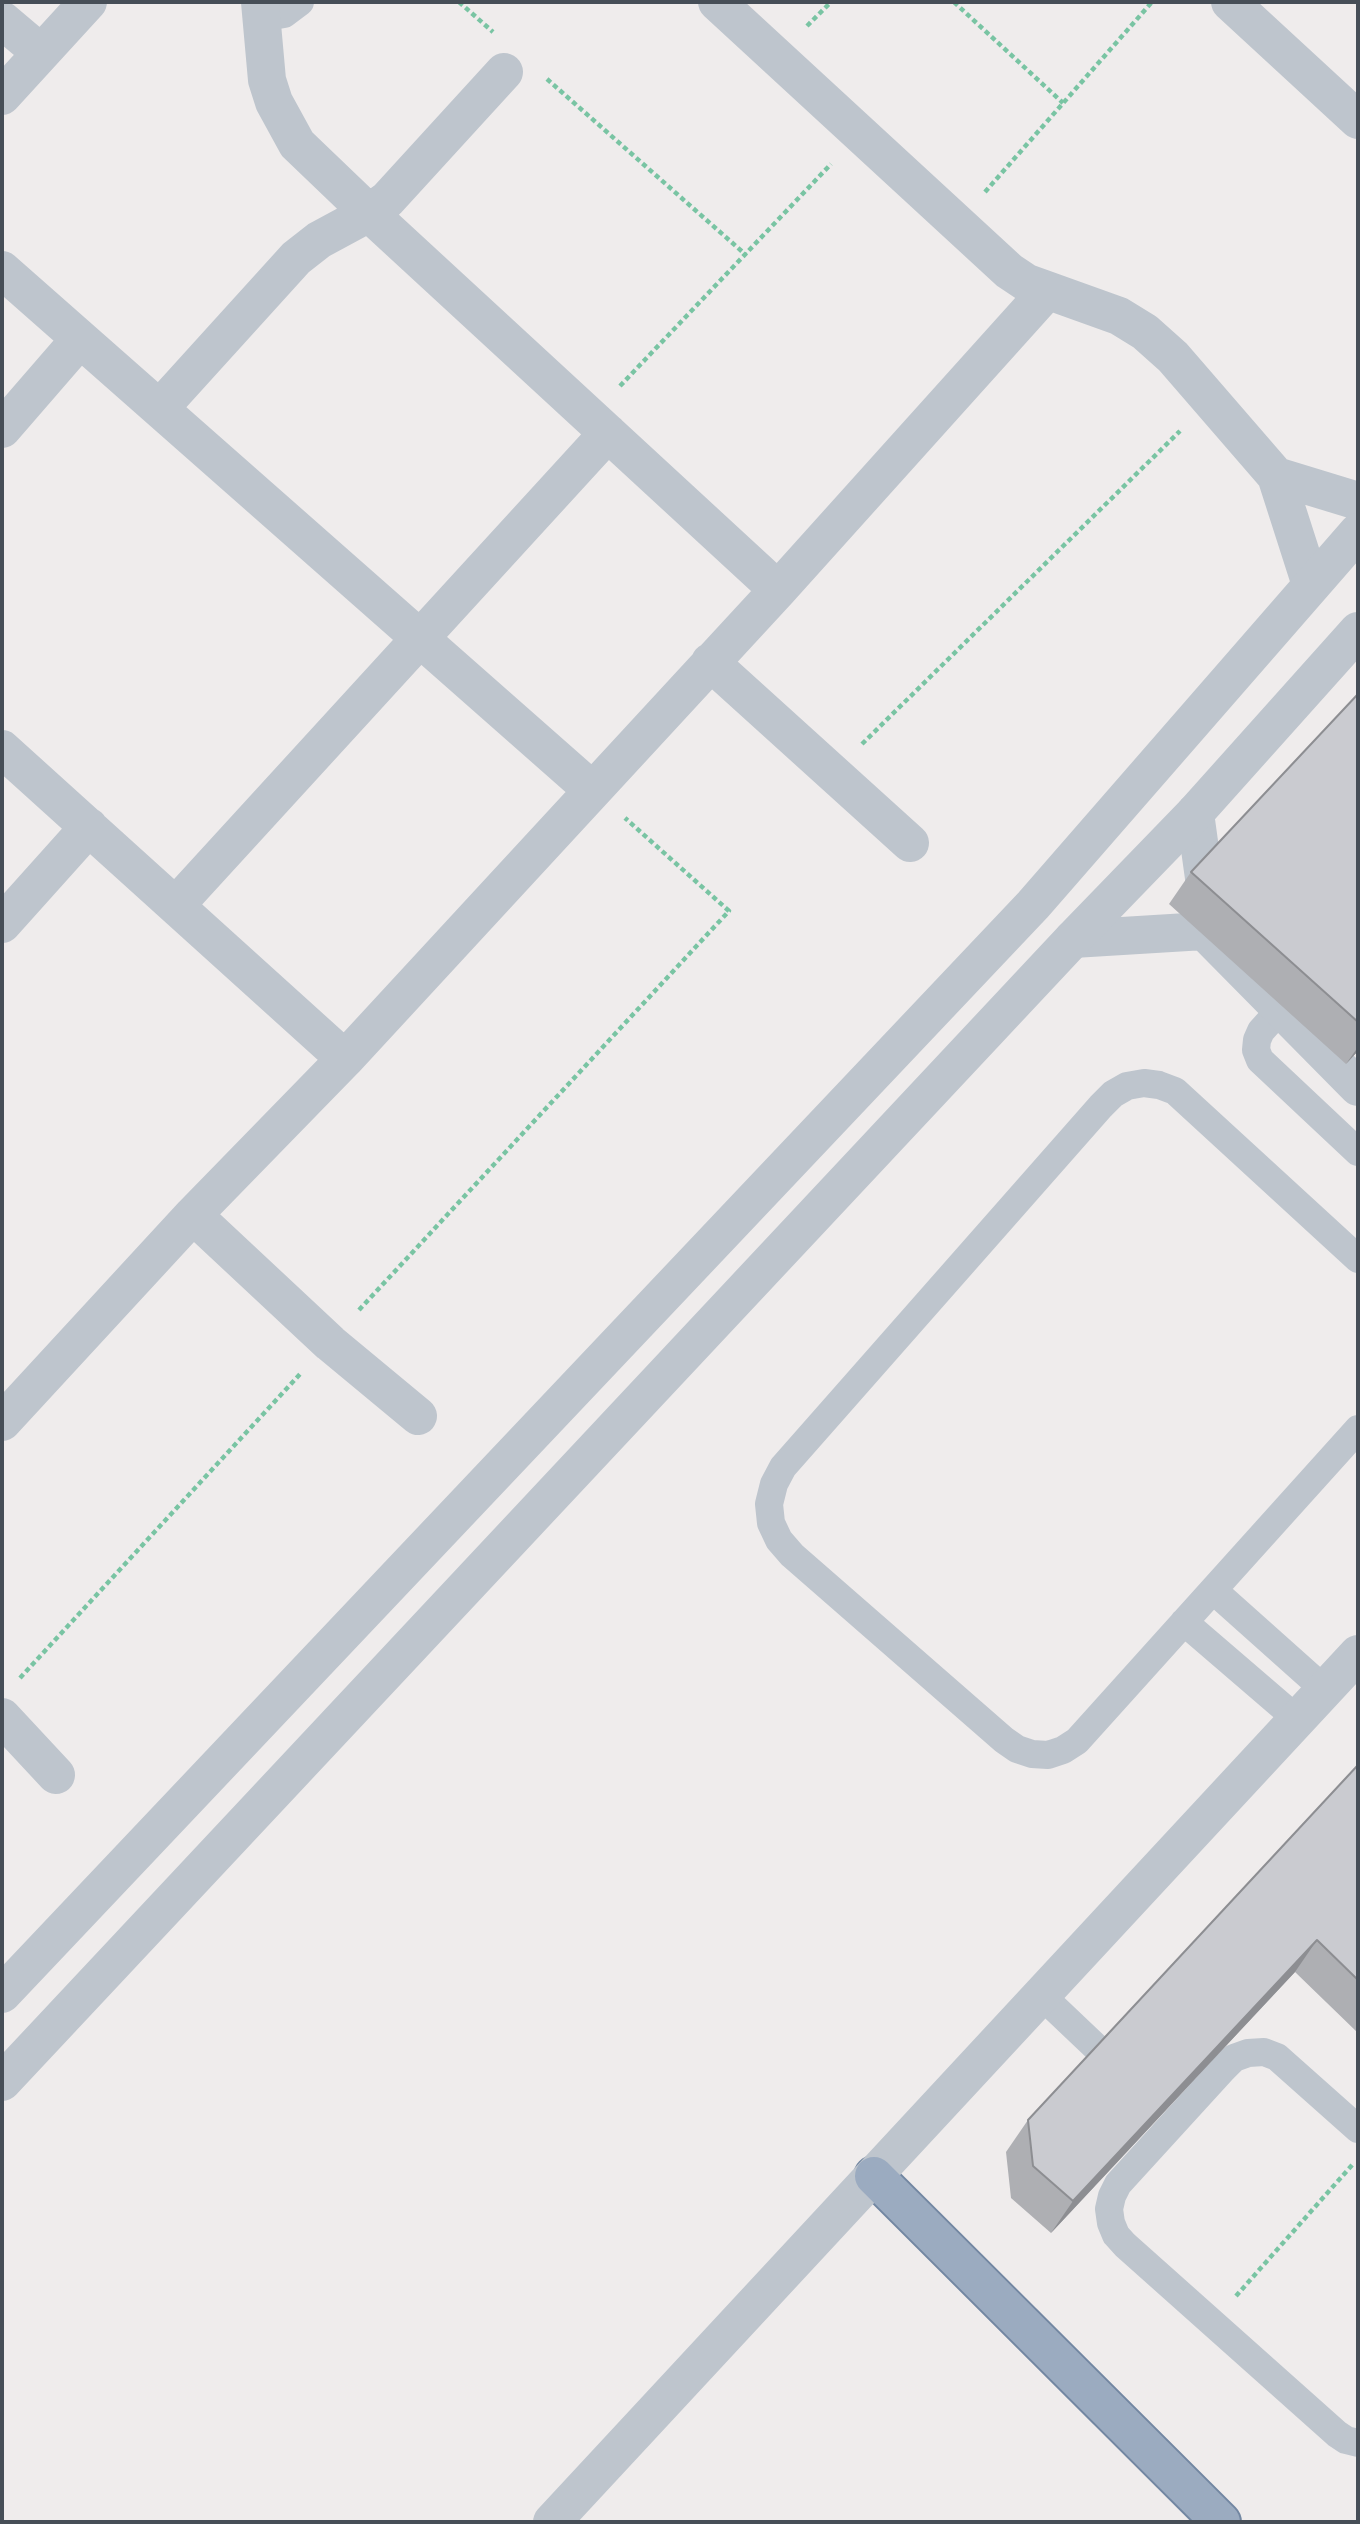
<!DOCTYPE html>
<html>
<head>
<meta charset="utf-8">
<style>
	body { margin:0 }
	#map { position:relative; width:1360px; height:2524px; overflow:hidden; background:#efecec; font-family:Jost,sans-serif }
	canvas { display:block }
	.frame { position:absolute; inset:0; border:4px solid #464e57; pointer-events:none }
</style>
</head>
<body>
<div id="map">
<canvas width="1360" height="2524"></canvas>
<div class="frame"></div>
</div>
<script>
const ctx = document.querySelector('canvas').getContext('2d');
ctx.lineJoin = 'round';
function poly(rows) {
  const path = new Path2D();
  for (const r of rows) {
    path.moveTo(r[0], r[1]);
    for (let i = 2; i < r.length; i += 2) path.lineTo(r[i], r[i + 1]);
  }
  return path;
}
function stroke(path, color, width, dash) {
  ctx.strokeStyle = color;
  ctx.lineWidth = width;
  ctx.lineCap = dash ? 'butt' : 'round';
  ctx.setLineDash(dash || []);
  ctx.stroke(path);
}
function fill(path, color) {
  ctx.fillStyle = color;
  ctx.fill(path, 'evenodd');
}
const trunk = poly([
	[874,2176,1221,2522]
]);
stroke(trunk, '#7387a2', 42);
stroke(poly([
	[459,2,493,32],
	[954,2,1063,103],
	[807,26,831,2],
	[547,79,746,255],
	[985,192,1152,2],
	[620,386,831,164],
	[862,744,1180,431],
	[359,1310,729,911,625,818],
	[20,1678,301,1373],
	[1236,2296,1353,2164]
]), '#79c4a3', 4.5, [5, 3.5]);
stroke(poly([
	[261,18,284,14,300,2],
	[1280,1010,1261,1031,1257,1040,1256,1050,1260,1060,1358,1152],
	[1358,1259,1175,1091,1159,1085,1144,1083,1127,1086,1113,1094,1101,1106,783,1467,774,1484,769,1504,771,1523,779,1540,792,1555,1004,1740,1017,1749,1032,1754,1048,1755,1063,1750,1077,1741,1358,1429],
	[1213,1590,1325,1690],
	[1184,1622,1298,1720],
	[1041,1995,1100,2051],
	[1358,2129,1277,2057,1264,2052,1248,2053,1234,2058,1223,2069,1118,2184,1112,2196,1109,2209,1111,2223,1116,2235,1125,2245,1337,2434,1346,2440,1358,2443]
]), '#bec5cd', 28);
stroke(poly([
	[260,2,267,80,274,102,297,144,369,213,778,590],
	[717,2,1009,271,1027,283,1119,316,1145,332,1173,357,1276,476,1311,585],
	[1230,2,1358,120],
	[2,20,41,53],
	[2,96,88,2],
	[2,270,592,790],
	[160,408,296,258,319,240,369,213,387,200,504,72],
	[2,429,80,339],
	[1276,476,1358,501],
	[710,662,910,843],
	[2,749,345,1059],
	[1195,813,1204,878,1204,931,1358,1087],
	[176,905,608,433],
	[2,924,89,827],
	[1073,939,1204,931],
	[193,1215,330,1343,418,1416],
	[2,1422,193,1215,345,1059,778,590,1047,291],
	[2,1717,56,1775],
	[552,2522,1358,1654]
]), '#bec5cd', 38);
stroke(poly([
	[2,1994,1033,905,1358,532],
	[2,2082,1073,939,1195,813,1358,631]
]), '#bec5cd', 38);
stroke(trunk, '#9babc0', 38);
fill(poly([
	[1358,694,1358,1051,1346,1064,1169,904,1191,872],
	[1358,1765,1358,2033,1295,1972,1051,2233,1011,2198,1006,2152,1028,2120]
]), '#aeafb3');
fill(poly([
	[1358,1047,1358,1051,1346,1064],
	[1317,1940,1295,1972,1051,2233,1073,2201]
]), '#8d8e92');
const building = poly([
	[1358,694,1358,1022,1191,872,1358,694],
	[1358,1765,1358,1980,1317,1940,1073,2201,1033,2166,1028,2120,1358,1765]
]);
fill(building, '#cacbd0');
stroke(building, '#8d8e92', 2);
</script>
</body>
</html>
